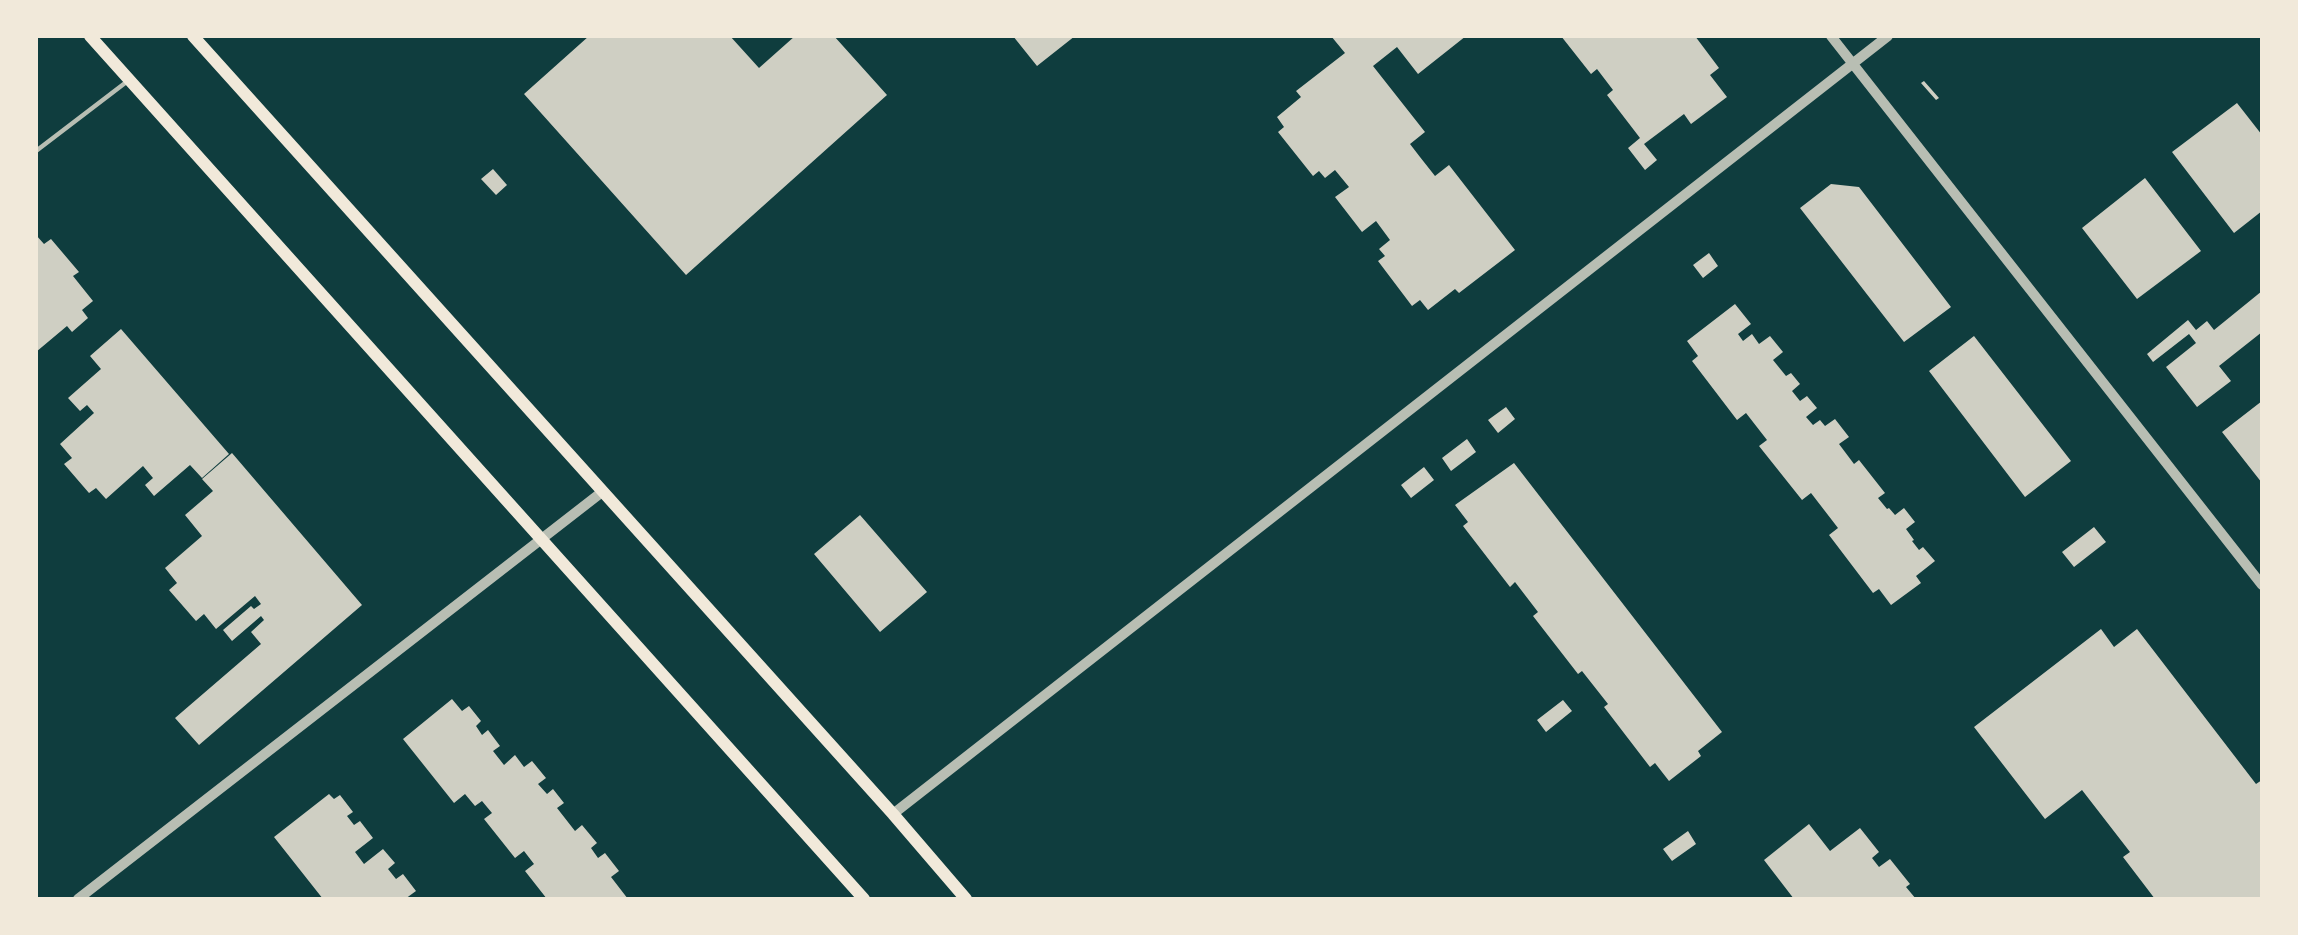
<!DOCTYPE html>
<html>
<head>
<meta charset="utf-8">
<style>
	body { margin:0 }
	#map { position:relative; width:2298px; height:935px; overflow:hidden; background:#0f3d3e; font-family:"Archivo Narrow",sans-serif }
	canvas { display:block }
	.frame { position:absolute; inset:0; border:38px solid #f1e9da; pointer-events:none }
</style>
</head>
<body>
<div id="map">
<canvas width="2298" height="935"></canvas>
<div class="frame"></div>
</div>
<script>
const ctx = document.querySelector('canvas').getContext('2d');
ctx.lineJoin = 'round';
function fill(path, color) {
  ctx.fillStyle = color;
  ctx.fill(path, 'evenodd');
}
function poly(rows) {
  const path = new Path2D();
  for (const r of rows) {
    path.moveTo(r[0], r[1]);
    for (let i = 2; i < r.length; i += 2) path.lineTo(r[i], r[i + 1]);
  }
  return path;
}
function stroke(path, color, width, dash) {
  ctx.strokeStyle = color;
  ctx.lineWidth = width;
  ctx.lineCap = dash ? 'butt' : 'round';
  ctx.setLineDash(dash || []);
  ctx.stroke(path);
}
fill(poly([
	[589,36,730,36,759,68,795,36,834,36,887,95,686,275,524,94],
	[1013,36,1075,36,1037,66],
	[1331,36,1466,36,1418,74,1397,47,1373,66,1425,132,1410,144,1420,157,1410,164,1420,157,1435,176,1449,165,1515,250,1459,293,1455,289,1428,310,1420,300,1412,306,1378,261,1385,256,1379,249,1390,240,1376,221,1362,232,1335,197,1349,187,1335,170,1325,178,1319,171,1313,176,1278,132,1284,127,1277,117,1301,97,1296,91,1345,53],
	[1561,36,1695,36,1719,68,1710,75,1727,97,1691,124,1684,114,1644,144,1657,160,1645,170,1628,148,1640,138,1607,95,1613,90,1597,69,1591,74],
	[1924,81,1939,98,1936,100,1921,83],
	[2237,103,2262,135,2262,211,2234,233,2172,152],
	[493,169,507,185,496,195,481,179],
	[2145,178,2201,251,2137,299,2082,228],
	[1831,184,1859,187,1951,307,1904,342,1800,208],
	[36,235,44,244,51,239,79,272,73,276,93,301,82,310,88,318,72,332,67,326,36,352],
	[1709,253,1718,266,1703,278,1693,265],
	[2262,291,2262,332,2219,366,2231,381,2197,407,2166,367,2196,343,2189,334,2153,362,2147,354,2188,320,2196,330,2207,321,2214,330],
	[1735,304,1751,324,1738,334,1743,341,1752,334,1759,344,1770,336,1783,352,1773,360,1786,376,1791,373,1800,384,1792,391,1800,401,1807,396,1817,408,1806,417,1813,425,1820,420,1825,426,1835,419,1849,437,1839,444,1854,464,1859,460,1885,493,1878,498,1887,509,1889,508,1895,515,1904,508,1915,522,1906,529,1914,540,1912,541,1919,550,1923,547,1935,561,1916,576,1921,583,1891,605,1879,589,1873,593,1829,535,1838,528,1811,493,1802,500,1759,446,1767,440,1746,413,1737,420,1692,361,1698,356,1687,341],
	[121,329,229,454,202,478,190,465,154,496,145,485,153,478,143,466,106,499,96,488,89,493,64,464,72,458,60,444,94,413,87,405,80,411,68,398,101,369,90,356],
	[1974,336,2071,461,2025,497,1929,371],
	[2262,401,2262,483,2222,432],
	[1506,407,1515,419,1498,433,1488,420],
	[1467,439,1476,452,1451,471,1442,458],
	[232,453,362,605,199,745,175,718,261,644,251,632,264,620,261,616,232,641,223,630,251,606,254,609,261,604,255,596,216,629,204,614,196,621,169,590,177,583,165,568,202,536,185,515,213,491,202,479],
	[1514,463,1722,732,1698,751,1701,756,1669,781,1655,763,1650,767,1604,707,1608,704,1582,671,1578,674,1533,616,1538,612,1515,582,1510,587,1463,526,1468,522,1455,505],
	[1424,467,1434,480,1411,498,1401,485],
	[860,515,927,592,880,632,814,554],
	[2094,527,2106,542,2074,567,2062,552],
	[2101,629,2114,647,2137,629,2256,784,2262,780,2262,899,2155,899,2123,857,2130,852,2082,790,2045,819,1974,727],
	[452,699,462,711,469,706,481,721,476,726,482,735,488,730,500,746,493,751,504,765,515,755,524,767,532,761,546,778,538,784,547,794,553,789,564,803,557,808,575,831,582,825,597,843,591,848,598,858,605,853,619,871,611,877,628,899,547,899,525,871,534,864,524,851,515,858,484,819,492,813,482,801,475,806,465,794,454,803,403,739],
	[1563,700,1572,711,1546,732,1537,720],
	[329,794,334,799,340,795,353,812,347,816,354,825,360,821,373,838,355,852,364,864,383,849,395,863,388,869,396,879,403,874,416,891,405,899,323,899,274,837],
	[1809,824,1830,851,1860,828,1879,852,1872,858,1879,867,1890,859,1910,884,1906,887,1916,899,1794,899,1764,860],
	[1688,831,1696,844,1672,861,1663,849]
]), '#cfcfc3');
stroke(poly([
	[36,151,129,80]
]), '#b8beb3', 4.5);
stroke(poly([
	[1831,36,2262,585],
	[893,814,1888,36],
	[78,899,602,492]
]), '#b8beb3', 10);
stroke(poly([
	[90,36,864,899],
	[193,36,893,814,966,899]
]), '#f1e9da', 12);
</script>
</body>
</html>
